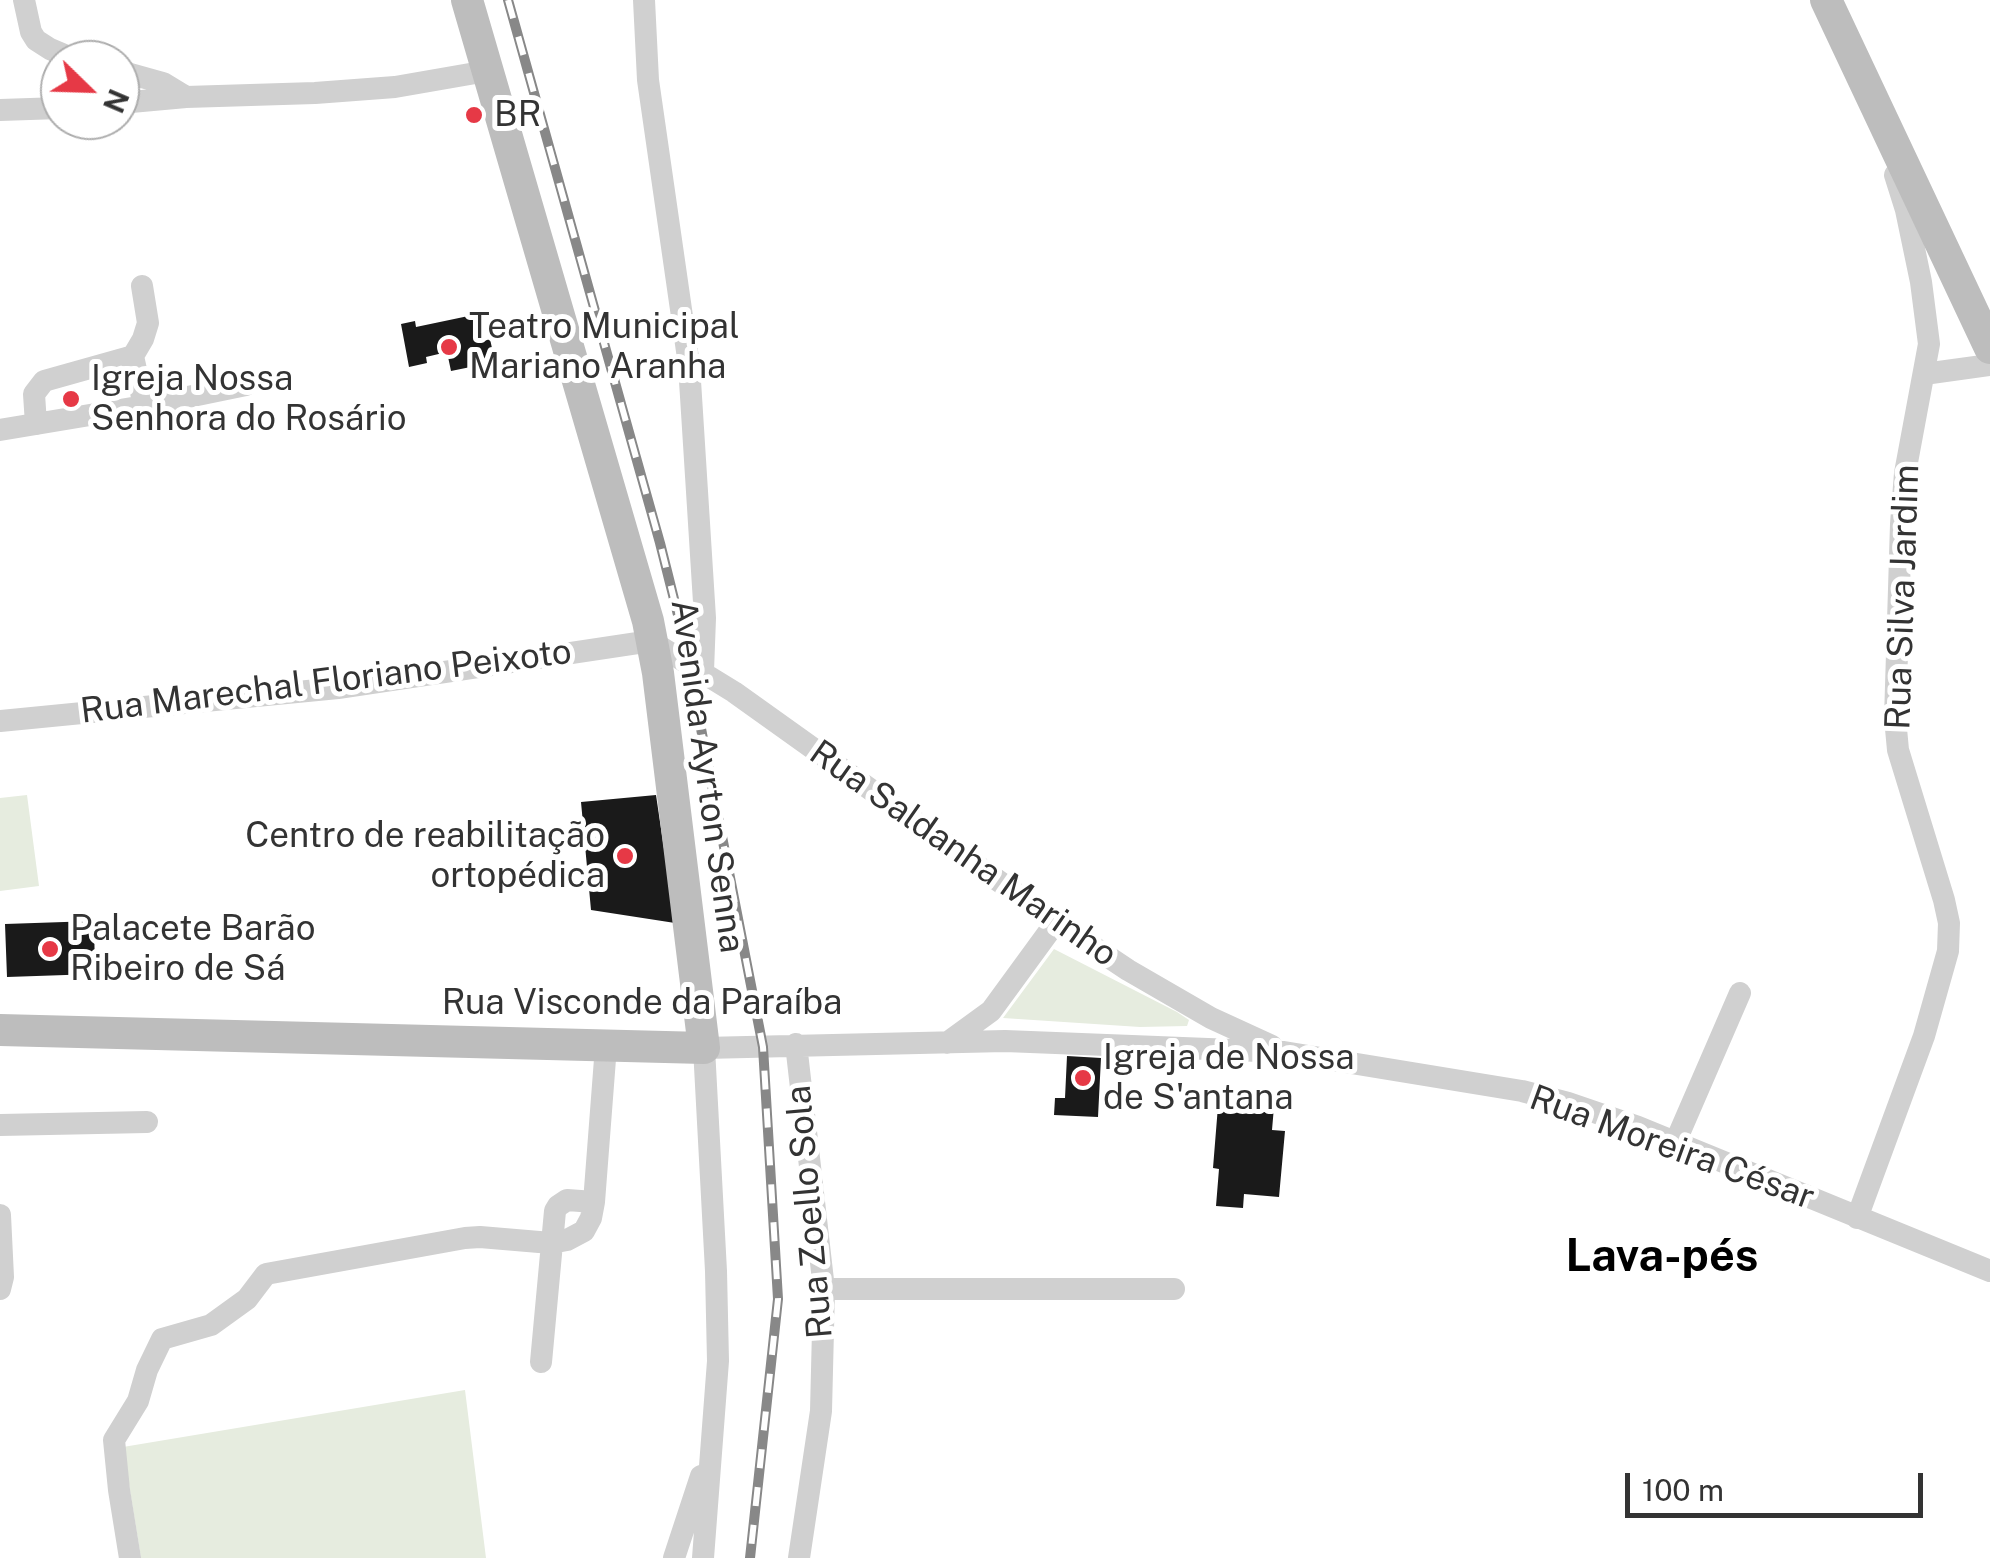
<!DOCTYPE html>
<html>
<head>
<meta charset="utf-8">
<style>
	body { margin:0 }
	#map { position:relative; width:1990px; height:1558px; overflow:hidden; background:#fff; font-family:"Public Sans",sans-serif }
	canvas { display:block }
	.north { position:absolute; left:40px; top:40px; width:100px; height:100px; box-sizing:border-box; background:#fff; border:2px solid #adadad; border-radius:50%; rotate:113deg; font-size:28px; font-weight:700; line-height:40px; text-align:center; color:#333 }
	.north::after { content:''; display:block; margin:auto; width:35px; height:45px; background:#e63946; clip-path:polygon(50% 0,100% 100%,50% 72%,0 100%) }
	.scale { position:absolute; left:1625px; top:1473px; width:298px; height:45px; box-sizing:border-box; border:5px solid #333; border-top:0; padding-left:12px; font-size:30px; line-height:35px; white-space:nowrap; color:#333; -webkit-text-stroke:8px #fff; paint-order:stroke }
</style>
</head>
<body>
<div id="map">
<canvas width="1990" height="1558"></canvas>
<div class="north">N</div>
<div class="scale">100 m</div>
</div>
<script>
const ctx = document.querySelector('canvas').getContext('2d');
ctx.lineJoin = 'round';
function fill(path, color) {
  ctx.fillStyle = color;
  ctx.fill(path, 'evenodd');
}
function poly(rows) {
  const path = new Path2D();
  for (const r of rows) {
    path.moveTo(r[0], r[1]);
    for (let i = 2; i < r.length; i += 2) path.lineTo(r[i], r[i + 1]);
  }
  return path;
}
function stroke(path, color, width, dash) {
  ctx.strokeStyle = color;
  ctx.lineWidth = width;
  ctx.lineCap = dash ? 'butt' : 'round';
  ctx.setLineDash(dash || []);
  ctx.stroke(path);
}
function write(font, color, halo, rows, align = 'center') {
  ctx.font = font + ' "Public Sans",sans-serif';
  ctx.lineWidth = 10;
  ctx.setLineDash([]);
  ctx.textBaseline = 'middle';
  ctx.strokeStyle = halo;
  ctx.fillStyle = color;
  for (const [text, x, y, turn = 0] of rows) {
    ctx.save();
    ctx.translate(x, y);
    ctx.rotate((+turn || 0) * Math.PI / 180);
    ctx.textAlign = isNaN(turn) ? turn : align;
    if (halo) ctx.strokeText(text, 0, 0);
    ctx.fillText(text, 0, 0);
    ctx.restore();
  }
}
fill(poly([
	[27,795,39,886,0,891,0,798],
	[1054,949,1177,1012,1189,1020,1187,1026,1140,1027,1003,1018],
	[465,1390,486,1558,141,1558,123,1447]
]), '#e6ecdf');
fill(poly([
	[478,314,484,341,490,339,495,362,451,371,447,352,426,357,427,363,409,367,401,324,415,321,416,327],
	[656,795,675,923,591,910,581,802],
	[94,921,95,974,7,977,5,924],
	[1067,1056,1101,1058,1098,1117,1054,1115,1055,1098,1065,1098],
	[1255,1094,1275,1095,1272,1130,1285,1131,1279,1197,1244,1194,1243,1208,1216,1206,1219,1169,1213,1168,1218,1106,1254,1109]
]), '#1a1a1a');
stroke(poly([
	[24,0,31,32,36,40,50,49,76,60],
	[644,0,648,80,689,365,705,618,703,671],
	[120,71,163,83,186,97],
	[120,103,186,97,315,93,395,87,487,71],
	[0,110,60,108],
	[142,286,148,323,143,339,133,356,144,406],
	[1924,374,1990,365],
	[36,424,34,394,44,381,133,356],
	[0,430,144,406,246,385],
	[0,721,338,688,651,641,734,692,1056,922,1128,970,1211,1018,1272,1046],
	[947,1043,991,1011,1056,922],
	[796,1044,824,1289,821,1411,799,1558],
	[0,1125,147,1122],
	[1675,1143,1740,993],
	[0,1215,3,1277,0,1289],
	[1857,1218,1924,1036,1948,951,1949,923,1944,900,1898,750,1895,718,1901,524,1905,473,1929,344,1921,282,1906,210,1895,175],
	[824,1289,1174,1289],
	[541,1362,555,1211,558,1206,567,1200,594,1202],
	[130,1558,119,1490,114,1440,138,1401,147,1370,162,1339,211,1325,247,1299,266,1274,465,1238,480,1237,551,1243,567,1240,584,1231,591,1218,594,1202,606,1046],
	[674,1558,701,1476],
	[703,1558,718,1361,716,1271,704,1048,1005,1041,1284,1052,1522,1091,1568,1103,1638,1127,1990,1271]
]), '#d0d0d0', 22);
stroke(poly([
	[1826,0,1990,348],
	[0,1030,704,1048,658,673,648,621,467,0]
]), '#bdbdbd', 32);
const rail = poly([
	[508,0,660,543,682,631,763,1047,778,1299,750,1558]
]);
stroke(rail, '#888', 10);
stroke(rail, '#fff', 6, [19]);
for (const [x, y, r, color] of [
	[474,115,10,"#e63946"],
	[449,347,10,"#e63946"],
	[71,399,10,"#e63946"],
	[625,856,10,"#e63946"],
	[50,949,10,"#e63946"],
	[1083,1078,10,"#e63946"]
]) {
  const dot = new Path2D();
  dot.arc(x, y, r, 0, 2 * Math.PI);
  ctx.fillStyle = color;
  ctx.fill(dot);
  stroke(dot, '#fff', 4);
}
write('35px', '#333', '#fff', [
	["BR",494,115],
	["Teatro Municipal",469,327],
	["Mariano Aranha",469,367],
	["Igreja Nossa",91,379],
	["Senhora do Rosário",91,419],
	["Centro de reabilitação",605,836,"right"],
	["ortopédica",605,876,"right"],
	["Palacete Barão",70,929],
	["Ribeiro de Sá",70,969],
	["Igreja de Nossa",1103,1058],
	["de S'antana",1103,1098]
], 'left');
write('35px', '#333', '#fff', [
	["Rua Silva Jardim",1903,597,-88],
	["Rua Marechal Floriano Peixoto",326,682,-7],
	["Avenida Ayrton Senna",707,776,82],
	["Rua Saldanha Marinho",963,854,35],
	["Rua Visconde da Paraíba",642,1003],
	["Rua Moreira César",1672,1148,20],
	["Rua Zoello Sola",810,1212,-95]
]);
write('bold 45px', '#000', '#fff', [
	["Lava-pés",1662,1257]
]);
</script>
</body>
</html>
